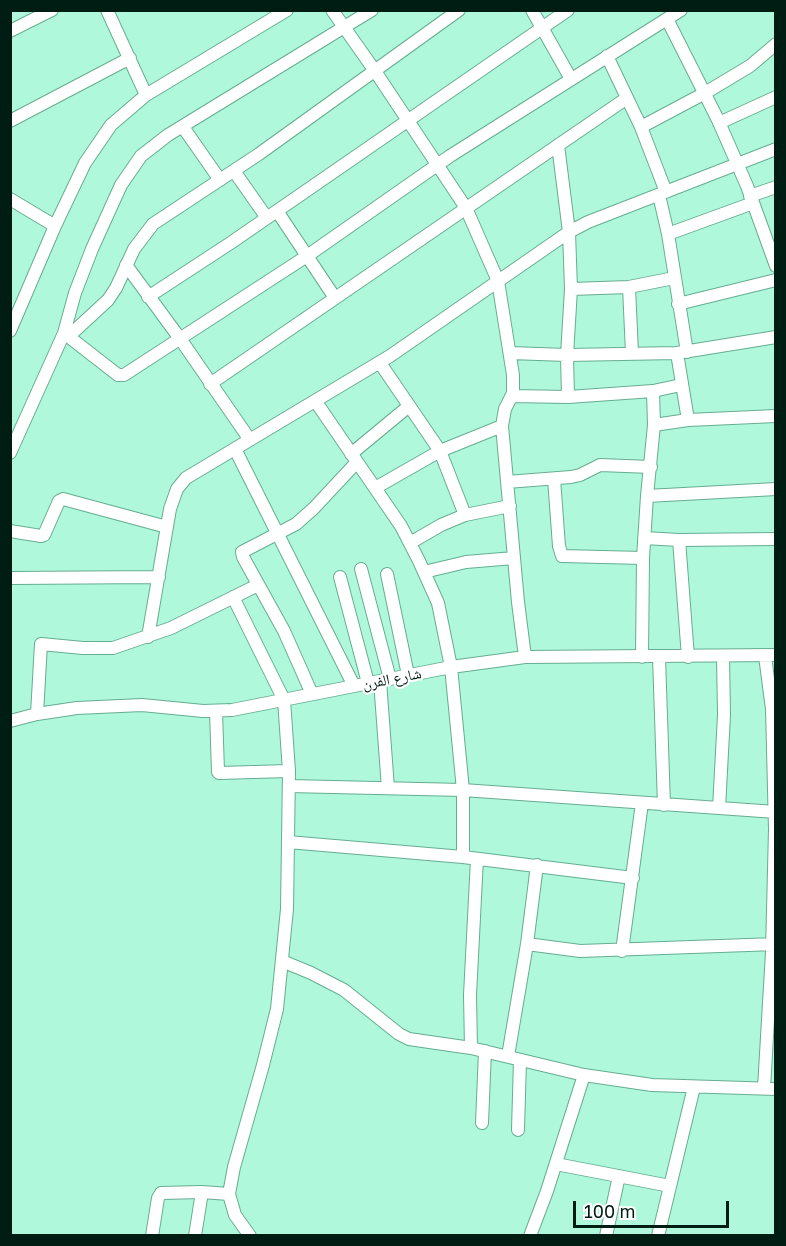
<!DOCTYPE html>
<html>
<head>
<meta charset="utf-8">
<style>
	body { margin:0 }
	#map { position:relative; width:786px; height:1246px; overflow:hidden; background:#b0f8db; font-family:"Golos Text",sans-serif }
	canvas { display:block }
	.frame { position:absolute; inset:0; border:12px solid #001d13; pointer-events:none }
	.scale { position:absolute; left:573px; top:1201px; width:156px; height:27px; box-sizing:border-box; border:3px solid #001d13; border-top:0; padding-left:8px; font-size:18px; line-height:21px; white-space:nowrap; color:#001d13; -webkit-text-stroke:4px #fff; paint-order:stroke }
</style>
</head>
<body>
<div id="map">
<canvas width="786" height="1246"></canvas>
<div class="frame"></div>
<div class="scale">100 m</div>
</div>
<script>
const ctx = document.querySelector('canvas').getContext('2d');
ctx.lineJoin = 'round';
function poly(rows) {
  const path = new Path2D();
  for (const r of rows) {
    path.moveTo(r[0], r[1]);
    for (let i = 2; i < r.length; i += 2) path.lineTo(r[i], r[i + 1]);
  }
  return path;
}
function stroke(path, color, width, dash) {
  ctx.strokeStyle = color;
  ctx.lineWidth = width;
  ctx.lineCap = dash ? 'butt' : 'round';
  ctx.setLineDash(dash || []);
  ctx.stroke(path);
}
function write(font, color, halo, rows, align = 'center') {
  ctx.font = font + ' "Golos Text","Noto Naskh Arabic",sans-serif';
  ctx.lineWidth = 4.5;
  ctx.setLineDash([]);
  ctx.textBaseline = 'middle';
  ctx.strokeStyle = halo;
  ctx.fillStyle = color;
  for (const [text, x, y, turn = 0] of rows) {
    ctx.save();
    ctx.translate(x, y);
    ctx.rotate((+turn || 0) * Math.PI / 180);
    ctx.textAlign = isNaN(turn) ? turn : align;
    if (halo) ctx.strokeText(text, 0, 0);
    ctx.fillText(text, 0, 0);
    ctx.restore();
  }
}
const minor = poly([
	[107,10,146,95],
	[332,10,375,71,466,208,498,281,513,375,513,393,505,409,502,426,518,602,525,657],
	[532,10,571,79],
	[667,19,718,120,747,186,776,266],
	[10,31,52,10],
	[607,56,641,127,666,192],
	[10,121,130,58],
	[719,123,776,97],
	[183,127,220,180],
	[641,127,705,93,750,66,776,44],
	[558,145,569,232,571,289,567,355,568,397],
	[234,171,267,218],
	[659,195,668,234,687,352],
	[750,196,776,187],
	[10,199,55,226],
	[277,211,335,298],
	[668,234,753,203],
	[126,265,181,340,250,440],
	[629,287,632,353],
	[571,289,629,287,674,278],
	[148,297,232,242,568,10],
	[678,304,776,280],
	[10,331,55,226,85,163,111,125,146,95,287,10],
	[64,333,118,375,124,375,307,256,450,156,681,10],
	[69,336,108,300,116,288,134,249,153,224,259,154,459,10],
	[510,353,567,355,677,353,776,337],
	[677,353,688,420],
	[380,363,440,451,465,515],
	[210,384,627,98],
	[512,396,568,397,653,391,681,385],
	[316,402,401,526,419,561,438,603,451,667,463,790,463,857],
	[654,425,688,420,776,416],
	[235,449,354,686],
	[10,453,64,333,75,293,92,249,121,185,141,156,168,135,372,10],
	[351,454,409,406],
	[554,479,559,546,562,556,643,558],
	[507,482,571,477,580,475,600,465,651,467],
	[375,488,440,451,502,426],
	[647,496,776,489],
	[10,531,41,536,44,535,59,501,63,499,167,527],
	[644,538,679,540,776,539],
	[679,540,688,657],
	[410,543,441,525,465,515,510,506],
	[361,569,390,679],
	[424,572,466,562,514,558],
	[387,574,408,675],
	[340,577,368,683],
	[10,578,159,577],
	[233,597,284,700,289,771,287,909,277,1009,263,1065,234,1167,229,1194,235,1215,250,1236],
	[148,637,170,509,177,489,186,478,390,356,569,232,588,222,776,149],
	[642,657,643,558,647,496,654,425,653,391],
	[659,657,664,805],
	[380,681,388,788],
	[312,694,284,631,243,557,242,552,296,524,314,508,356,463],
	[216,711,218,772,219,773,289,771],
	[37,714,41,644,83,648,113,648,171,628,258,585],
	[10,721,37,714,77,708,142,705,203,711,232,710,451,667,525,657,776,655],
	[289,786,463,790,776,812],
	[719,808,724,715,723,656],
	[288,842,463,857,633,878],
	[527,944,580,951,776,944],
	[622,951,642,803],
	[282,961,311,973,344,990,399,1034,409,1039,471,1048,584,1075,652,1085,776,1089],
	[471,1048,470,995,477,859],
	[508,1056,527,944,537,865],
	[764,1088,772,952,775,829,772,709,765,656],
	[482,1123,485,1051],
	[518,1130,520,1060],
	[556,1164,670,1186],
	[152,1236,158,1198,161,1193,202,1192,229,1194],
	[195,1236,202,1192],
	[530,1236,547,1191,584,1075],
	[606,1236,619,1176],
	[658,1236,694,1087]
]);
stroke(minor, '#66ad91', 14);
stroke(minor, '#fff', 12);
write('15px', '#001d13', '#fff', [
	["شارع الفرن",392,679,-11]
]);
</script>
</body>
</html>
